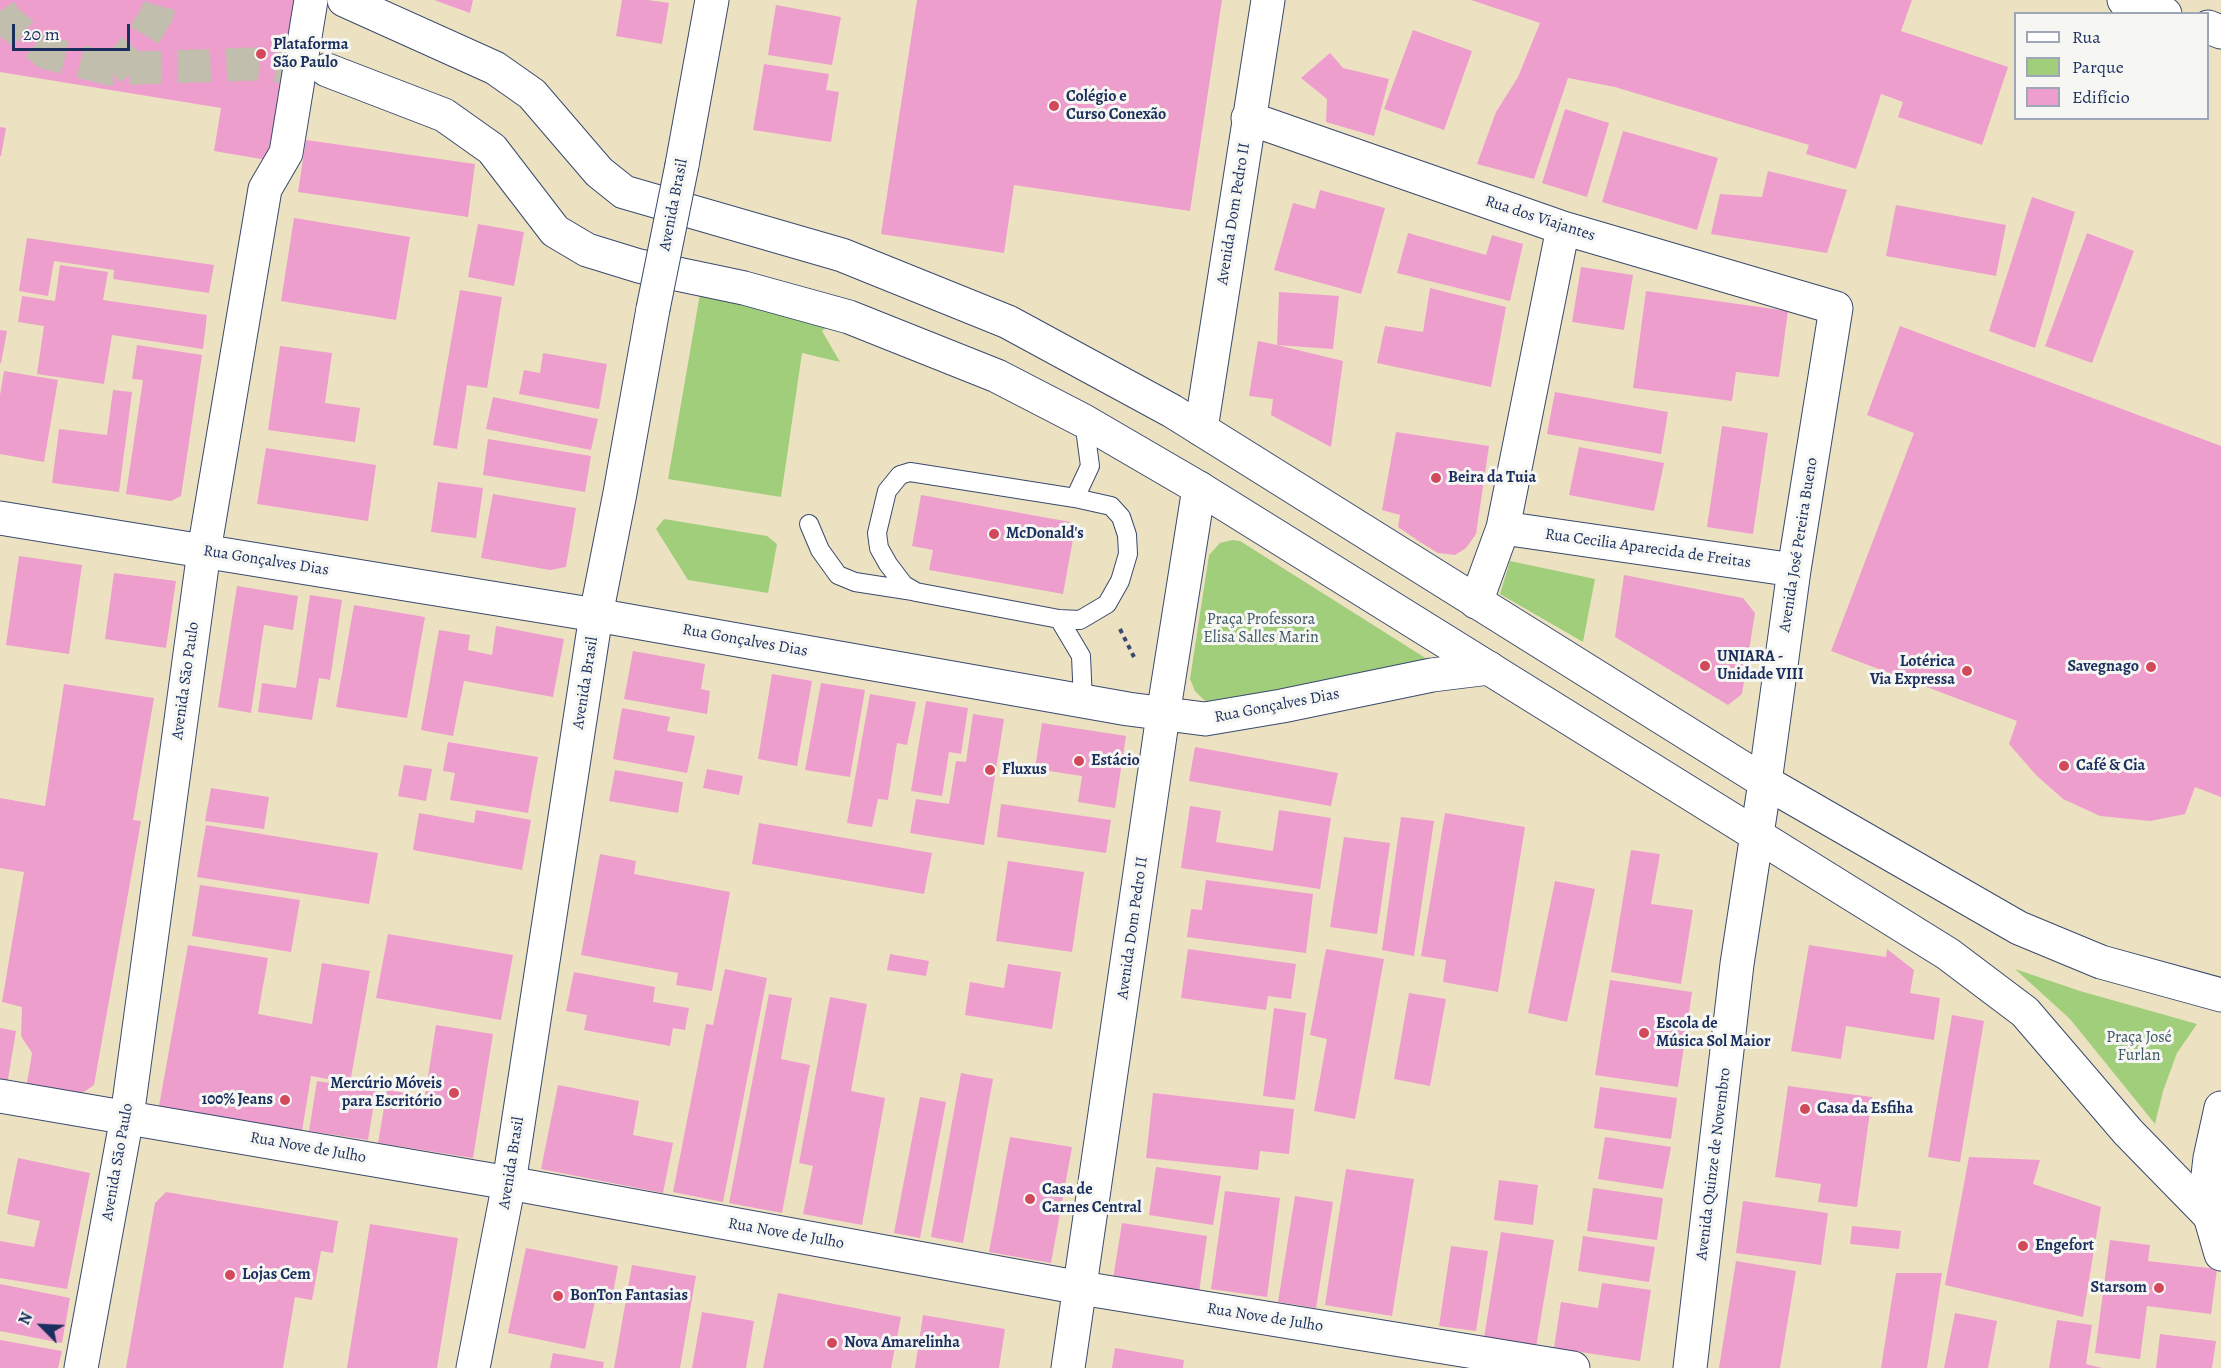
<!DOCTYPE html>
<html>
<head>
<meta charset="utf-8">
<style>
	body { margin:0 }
	#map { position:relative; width:2221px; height:1368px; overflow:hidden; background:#ece2c2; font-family:Alegreya,serif }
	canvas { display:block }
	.legend { position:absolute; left:2014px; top:12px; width:195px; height:108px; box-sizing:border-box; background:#f6f6f2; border:2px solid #9ea6b7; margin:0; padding:8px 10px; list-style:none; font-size:18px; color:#1b2f5e }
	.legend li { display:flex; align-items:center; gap:12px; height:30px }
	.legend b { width:30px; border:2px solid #9ea6b7 }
	.north { position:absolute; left:12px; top:1296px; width:60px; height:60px; -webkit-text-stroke:4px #f6f6f2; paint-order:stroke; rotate:294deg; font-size:16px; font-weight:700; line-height:24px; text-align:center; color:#1b2f5e }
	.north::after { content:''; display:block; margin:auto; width:21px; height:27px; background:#1b2f5e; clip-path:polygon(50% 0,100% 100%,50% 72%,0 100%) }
	.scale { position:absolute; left:12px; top:24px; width:118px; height:27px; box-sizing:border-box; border:3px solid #1b2f5e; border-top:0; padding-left:8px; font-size:18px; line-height:21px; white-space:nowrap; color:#1b2f5e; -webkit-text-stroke:4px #f6f6f2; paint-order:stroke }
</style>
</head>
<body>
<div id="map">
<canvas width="2221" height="1368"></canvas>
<ul class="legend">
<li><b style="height:8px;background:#fff"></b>Rua</li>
<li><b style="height:16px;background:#a0ce7b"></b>Parque</li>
<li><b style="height:16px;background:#ee9ecc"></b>Edifício</li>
</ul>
<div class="north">N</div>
<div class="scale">20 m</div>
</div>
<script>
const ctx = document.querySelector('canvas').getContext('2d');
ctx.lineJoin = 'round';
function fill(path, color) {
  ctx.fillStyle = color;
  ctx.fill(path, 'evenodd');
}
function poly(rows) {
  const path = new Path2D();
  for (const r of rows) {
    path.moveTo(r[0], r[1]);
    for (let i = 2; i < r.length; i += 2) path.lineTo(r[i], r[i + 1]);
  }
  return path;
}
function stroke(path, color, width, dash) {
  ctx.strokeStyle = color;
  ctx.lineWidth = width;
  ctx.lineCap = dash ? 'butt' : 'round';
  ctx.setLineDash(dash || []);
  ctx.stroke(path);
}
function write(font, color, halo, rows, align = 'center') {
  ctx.font = font + ' Alegreya,serif';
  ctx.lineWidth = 6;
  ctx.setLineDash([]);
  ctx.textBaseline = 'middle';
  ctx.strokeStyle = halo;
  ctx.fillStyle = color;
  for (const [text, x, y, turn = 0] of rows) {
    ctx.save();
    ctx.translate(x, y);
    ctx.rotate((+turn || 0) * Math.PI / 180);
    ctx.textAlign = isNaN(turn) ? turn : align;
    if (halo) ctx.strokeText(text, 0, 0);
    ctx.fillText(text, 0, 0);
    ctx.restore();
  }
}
fill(poly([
	[701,288,833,322,822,331,840,362,802,353,781,497,668,479],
	[664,519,767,536,777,544,768,593,688,580,656,529],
	[1232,540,1240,541,1427,659,1221,703,1212,703,1204,700,1195,691,1190,679,1209,555,1220,543],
	[1510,561,1595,579,1583,642,1500,594],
	[2015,969,2080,991,2197,1024,2177,1053,2163,1091,2155,1124,2070,1019]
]), '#a0ce7b');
fill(poly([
	[0,0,300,0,273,161,214,151,221,108,0,72],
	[434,0,473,0,470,13],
	[622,0,648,0,669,3,662,44,616,36],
	[917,0,1222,0,1190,211,1014,185,1004,253,881,234],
	[1471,0,1912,0,1901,31,2008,67,1982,145,1898,117,1903,102,1881,94,1856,169,1806,154,1809,145,1615,87,1568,78,1534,179,1477,164,1496,112,1518,77,1540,23],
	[776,5,841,17,832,65,768,55],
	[1413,30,1472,51,1444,130,1384,109],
	[1330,53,1343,68,1389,79,1374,136,1326,122,1327,99,1301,78],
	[764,64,829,74,826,90,839,92,831,142,753,130],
	[1565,109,1609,123,1587,197,1542,183],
	[0,127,6,128,1,156,0,156],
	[1623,131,1718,158,1697,230,1602,202],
	[306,140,475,164,468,217,298,192],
	[1768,171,1847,190,1827,253,1711,234,1720,194,1762,197],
	[1320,190,1385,208,1361,294,1274,270,1293,203,1315,209],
	[2032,197,2075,212,2035,348,1989,331],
	[1896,205,2006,225,1996,276,1886,256],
	[294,218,410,237,396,320,281,301],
	[478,224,524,232,514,286,468,277],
	[1408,233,1486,255,1492,235,1523,244,1510,301,1397,273],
	[2087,233,2134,251,2092,363,2045,346],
	[27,238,214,265,209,293,113,279,114,270,54,261,48,296,19,291],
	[60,265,108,272,103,300,207,315,203,349,112,335,104,384,37,374,44,326,18,322,22,296,55,301],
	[1581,267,1633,275,1624,330,1572,322],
	[1430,288,1506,307,1491,387,1377,363,1385,326,1423,332],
	[460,290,502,297,487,388,467,385,457,449,433,445],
	[1646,291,1788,311,1779,377,1736,372,1732,401,1633,388],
	[1279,292,1339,296,1333,349,1277,345,1343,361,1331,447,1271,415,1273,399,1249,396,1258,341,1277,345],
	[1900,326,2221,446,2221,797,2195,787,2185,814,2150,821,2100,816,2063,799,2036,775,2009,744,2017,721,1831,651,1914,433,1867,415],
	[0,330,7,331,1,363,0,363],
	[137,345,202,355,181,496,171,501,126,494,143,380,132,379],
	[280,346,332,353,325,403,360,408,355,442,268,430],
	[543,353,607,364,599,409,519,394,524,370,540,373],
	[4,371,58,380,44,462,0,454,0,395],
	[113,390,132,392,119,492,52,483,59,429,107,435],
	[1555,392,1668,412,1661,454,1547,434],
	[493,397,598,419,591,450,486,429],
	[1722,426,1768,433,1753,534,1707,527],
	[1396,432,1489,446,1476,534,1466,548,1455,555,1438,553,1420,542,1398,527,1400,515,1382,510],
	[488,439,591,456,585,492,483,475],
	[1579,447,1664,463,1654,511,1569,495],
	[266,448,376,465,368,521,257,504],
	[438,482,483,488,476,538,431,532],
	[493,494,576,508,566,567,550,570,481,558],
	[921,495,1076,523,1063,594,929,570,933,550,912,546],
	[19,556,82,565,69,654,6,645],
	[114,573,176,581,166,648,105,639],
	[1624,575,1743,598,1755,613,1742,694,1728,705,1615,637],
	[237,586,298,596,293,630,264,625,251,713,218,707],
	[310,595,342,600,330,680,319,678,312,720,258,712,262,683,296,688],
	[354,605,425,617,407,718,336,707],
	[496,626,564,639,553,697,464,681,453,736,421,730,439,630,470,635,468,650,492,655],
	[633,651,705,664,701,689,710,691,707,714,624,699],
	[772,674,812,681,797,766,758,759],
	[821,683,865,690,850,777,805,770],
	[64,684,154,698,133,820,141,821,94,1085,75,1098,26,1089,32,1053,21,1036,22,1007,2,1002,24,872,0,868,0,798,45,806],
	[870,694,916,702,907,745,897,743,888,800,878,799,872,827,847,823],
	[926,701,968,708,961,754,949,752,942,796,911,791],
	[622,708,670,717,667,731,695,736,687,773,613,759],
	[973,714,1004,719,984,845,910,833,916,799,949,804,956,761,966,762],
	[1042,723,1126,736,1115,808,1078,802,1082,776,1035,769],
	[448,742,538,757,528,813,450,800,455,773,443,771],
	[1195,747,1338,773,1331,806,1189,781],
	[404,765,432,769,426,801,398,796],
	[707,769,743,776,739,795,703,788],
	[615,770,683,782,678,813,609,801],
	[211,788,269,797,264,829,205,821],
	[1001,804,1111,820,1106,853,997,837],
	[1190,806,1221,811,1216,842,1273,851,1279,810,1331,818,1320,889,1181,868],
	[476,810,531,820,522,870,413,850,419,813,474,823],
	[1445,813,1525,827,1498,992,1443,982,1446,960,1421,956],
	[1401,817,1434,821,1414,956,1382,950],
	[759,823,932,853,924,894,752,864],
	[206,825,378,853,369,904,197,877],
	[1344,837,1390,843,1377,934,1330,927],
	[1631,850,1660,854,1651,904,1693,910,1681,984,1611,972],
	[600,854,636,861,634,874,730,892,712,991,676,985,678,973,581,955],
	[1008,861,1084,872,1072,952,996,941],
	[1206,880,1313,894,1306,953,1187,937,1191,909,1202,910],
	[1555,881,1595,889,1567,1022,1528,1013],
	[200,885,300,900,291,952,192,936],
	[388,934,513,955,501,1020,376,998],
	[188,945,268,958,258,1014,312,1024,322,963,370,971,350,1083,311,1076,302,1131,159,1106],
	[1809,945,1886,957,1887,949,1914,970,1910,993,1940,998,1934,1040,1846,1026,1841,1059,1791,1051],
	[1188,949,1296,964,1291,999,1268,996,1266,1010,1181,998],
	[1326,949,1384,959,1355,1119,1314,1111,1327,1039,1310,1035],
	[890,954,929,961,926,976,887,970],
	[1008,964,1061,972,1052,1029,965,1015,970,982,1004,988],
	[725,969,767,978,723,1202,673,1192,706,1024,713,1025],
	[574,972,655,987,653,1002,689,1008,685,1030,673,1028,670,1046,584,1030,587,1015,566,1011],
	[1610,980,1692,992,1678,1087,1595,1075],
	[1409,993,1446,999,1430,1086,1394,1079],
	[769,994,792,998,781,1059,810,1065,782,1213,729,1203],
	[830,997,867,1004,851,1091,885,1098,862,1225,803,1214,813,1166,799,1163],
	[1274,1008,1306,1013,1295,1100,1263,1096],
	[1952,1015,1984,1021,1960,1162,1928,1157],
	[436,1025,493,1034,473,1158,378,1143,387,1090,425,1096],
	[0,1028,16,1031,7,1085,0,1084],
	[961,1073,993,1079,963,1243,931,1237],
	[317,1081,376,1090,368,1140,309,1131],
	[558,1085,639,1101,633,1135,673,1143,663,1193,541,1169],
	[1788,1086,1872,1097,1857,1207,1818,1202,1821,1184,1775,1177],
	[1600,1087,1677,1098,1671,1139,1594,1128],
	[1153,1093,1294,1109,1289,1154,1260,1151,1258,1170,1146,1158],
	[920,1097,946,1102,920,1238,894,1233],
	[1010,1137,1072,1147,1051,1263,989,1252],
	[1605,1137,1671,1147,1663,1189,1598,1179],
	[1969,1157,2040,1160,2033,1184,2101,1207,2083,1317,1945,1285],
	[18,1158,90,1173,67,1289,0,1278,0,1241,34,1247,40,1221,7,1214],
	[1156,1167,1221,1176,1213,1225,1149,1215],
	[1346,1169,1414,1179,1392,1316,1325,1305],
	[1499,1180,1538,1185,1533,1225,1494,1220],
	[1593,1188,1663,1198,1657,1240,1587,1231],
	[1225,1191,1280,1198,1267,1297,1211,1289],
	[166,1192,338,1221,333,1253,321,1251,312,1300,295,1297,283,1368,126,1368,155,1203],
	[1295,1196,1333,1202,1316,1308,1278,1302],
	[1743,1201,1828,1213,1821,1265,1736,1253],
	[1122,1223,1207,1236,1199,1292,1113,1279],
	[370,1224,458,1238,437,1368,347,1368],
	[1852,1226,1901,1231,1899,1249,1850,1244],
	[1501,1232,1554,1240,1536,1347,1484,1338],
	[1583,1236,1655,1247,1649,1282,1578,1271],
	[2110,1240,2150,1245,2148,1261,2217,1269,2211,1314,2147,1306,2140,1359,2095,1353],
	[1451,1246,1488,1251,1476,1331,1439,1326],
	[526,1248,618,1266,611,1304,595,1301,585,1349,508,1333],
	[1736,1261,1796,1271,1780,1368,1719,1368],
	[632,1265,696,1276,680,1368,614,1368],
	[1896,1273,1942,1273,1927,1368,1881,1368],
	[1602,1283,1651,1290,1640,1361,1554,1348,1561,1302,1598,1308],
	[0,1284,70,1298,62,1343,0,1331],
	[778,1293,901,1317,891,1368,763,1368],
	[702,1312,754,1321,746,1368,692,1368],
	[1955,1313,1997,1321,1988,1368,1944,1368],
	[923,1315,1005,1329,999,1368,915,1368],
	[2057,1320,2092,1325,2086,1364,2102,1368,2049,1368],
	[2160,1334,2216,1341,2212,1368,2156,1368],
	[0,1340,62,1351,58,1368,0,1368],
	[1115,1348,1184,1360,1183,1368,1112,1368],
	[553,1353,604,1362,603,1368,550,1368]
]), '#ee9ecc');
stroke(poly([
	[0,11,6,20,47,53,110,69,252,64,327,70],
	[110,69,126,58,142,39,157,14,161,0]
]), '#c2beae', 33, [33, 16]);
const service = poly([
	[910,472,1075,498,1111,506,1121,517,1127,535,1128,554,1120,581,1107,604,1080,620,1059,619,916,592,904,585,888,564,879,548,877,533,887,491,900,475,910,472],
	[1075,498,1090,466,1084,421],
	[809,524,820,550,838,575,855,582,913,591],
	[1059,619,1081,656,1083,701]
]);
const minor = poly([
	[1248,118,1563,228,1836,308,1794,570,1765,782],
	[682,165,712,0],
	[1201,429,1268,0],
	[0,518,596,615,1128,709,1205,719,1282,706,1432,675,1489,668],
	[1503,528,1794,570],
	[1476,602,1503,528,1563,228],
	[81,1368,127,1117,204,551,265,189,286,153,311,0],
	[473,1368,509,1183,596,615,620,493,653,309],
	[1068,1368,1163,715,1199,488]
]);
const tertiary = poly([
	[0,1096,509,1183,1081,1288,1573,1368],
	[2221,1108,2210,1158,2207,1184,2210,1216,2221,1254],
	[1690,1368,1737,964,1765,782]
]);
const secondary = poly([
	[2124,0,2165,14],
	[2208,27,2221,32]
]);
const primary = poly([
	[344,0,495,68,532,94,599,172,624,192,842,255,1008,322,1172,411,1765,782,2019,928,2101,962,2221,995],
	[327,70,444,115,492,149,555,231,587,250,639,266,744,288,849,317,997,376,1084,421,1199,488,1948,954,2025,1012,2128,1132,2210,1216,2221,1225]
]);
stroke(service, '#3a4a6d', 20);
stroke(minor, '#3a4a6d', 35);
stroke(tertiary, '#3a4a6d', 35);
stroke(secondary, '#3a4a6d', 35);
stroke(primary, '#3a4a6d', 35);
stroke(poly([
	[1120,629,1134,657]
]), '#3a4a6d', 4, [4.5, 4.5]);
stroke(service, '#fff', 18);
stroke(minor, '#fff', 33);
stroke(tertiary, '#fff', 33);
stroke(secondary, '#fff', 33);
stroke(primary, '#fff', 33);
const minorBridge = poly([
	[653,309,682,165]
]);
stroke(minorBridge, '#3a4a6d', 35, []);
stroke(minorBridge, '#fff', 33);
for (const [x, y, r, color] of [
	[261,54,6,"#d1495b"],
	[1054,106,6,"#d1495b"],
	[1436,478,6,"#d1495b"],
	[994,534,6,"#d1495b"],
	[1705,666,6,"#d1495b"],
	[2151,667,6,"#d1495b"],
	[1967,671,6,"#d1495b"],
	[1079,761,6,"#d1495b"],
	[2064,766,6,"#d1495b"],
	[990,770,6,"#d1495b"],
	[1644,1033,6,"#d1495b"],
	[454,1093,6,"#d1495b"],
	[285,1100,6,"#d1495b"],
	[1805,1109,6,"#d1495b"],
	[1030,1199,6,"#d1495b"],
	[2023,1246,6,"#d1495b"],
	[230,1275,6,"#d1495b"],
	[2159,1288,6,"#d1495b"],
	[558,1296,6,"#d1495b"],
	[832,1343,6,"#d1495b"]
]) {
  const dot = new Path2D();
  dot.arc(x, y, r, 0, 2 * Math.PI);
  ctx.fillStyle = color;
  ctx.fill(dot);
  stroke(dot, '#f6f6f2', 2);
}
write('bold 16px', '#1b2f5e', '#f6f6f2', [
	["Plataforma",273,45],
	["São Paulo",273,63],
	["Colégio e",1066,97],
	["Curso Conexão",1066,115],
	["Beira da Tuia",1448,478],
	["McDonald's",1006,534],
	["UNIARA -",1717,657],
	["Unidade VIII",1717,675],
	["Lotérica",1955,662,"right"],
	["Via Expressa",1955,680,"right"],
	["Savegnago",2139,667,"right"],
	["Estácio",1091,761],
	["Café & Cia",2076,766],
	["Fluxus",1002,770],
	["Escola de",1656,1024],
	["Música Sol Maior",1656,1042],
	["Mercúrio Móveis",442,1084,"right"],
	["para Escritório",442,1102,"right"],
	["100% Jeans",273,1100,"right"],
	["Casa da Esfiha",1817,1109],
	["Casa de",1042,1190],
	["Carnes Central",1042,1208],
	["Engefort",2035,1246],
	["Lojas Cem",242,1275],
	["Starsom",2147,1288,"right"],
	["BonTon Fantasias",570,1296],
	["Nova Amarelinha",844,1343]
], 'left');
write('16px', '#1b2f5e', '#f6f6f2', [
	["Avenida Brasil",674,205,-79],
	["Avenida Dom Pedro II",1234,214,-81],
	["Rua dos Viajantes",1540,219,18],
	["Avenida José Pereira Bueno",1799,545,-81],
	["Rua Cecilia Aparecida de Freitas",1648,549,8],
	["Rua Gonçalves Dias",266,561,9],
	["Rua Gonçalves Dias",745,641,10],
	["Avenida São Paulo",186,681,-82],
	["Avenida Brasil",586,683,-81],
	["Rua Gonçalves Dias",1277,706,-11],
	["Avenida Dom Pedro II",1133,928,-82],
	["Rua Nove de Julho",308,1148,10],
	["Avenida São Paulo",118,1162,-80],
	["Avenida Brasil",512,1163,-81],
	["Avenida Quinze de Novembro",1714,1164,-83],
	["Rua Nove de Julho",786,1234,10],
	["Rua Nove de Julho",1265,1318,9]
]);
write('16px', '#3c5765', '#f6f6f2', [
	["Praça Professora",1261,620],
	["Elisa Salles Marin",1261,638],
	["Praça José",2139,1038],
	["Furlan",2139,1056]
]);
</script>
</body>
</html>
